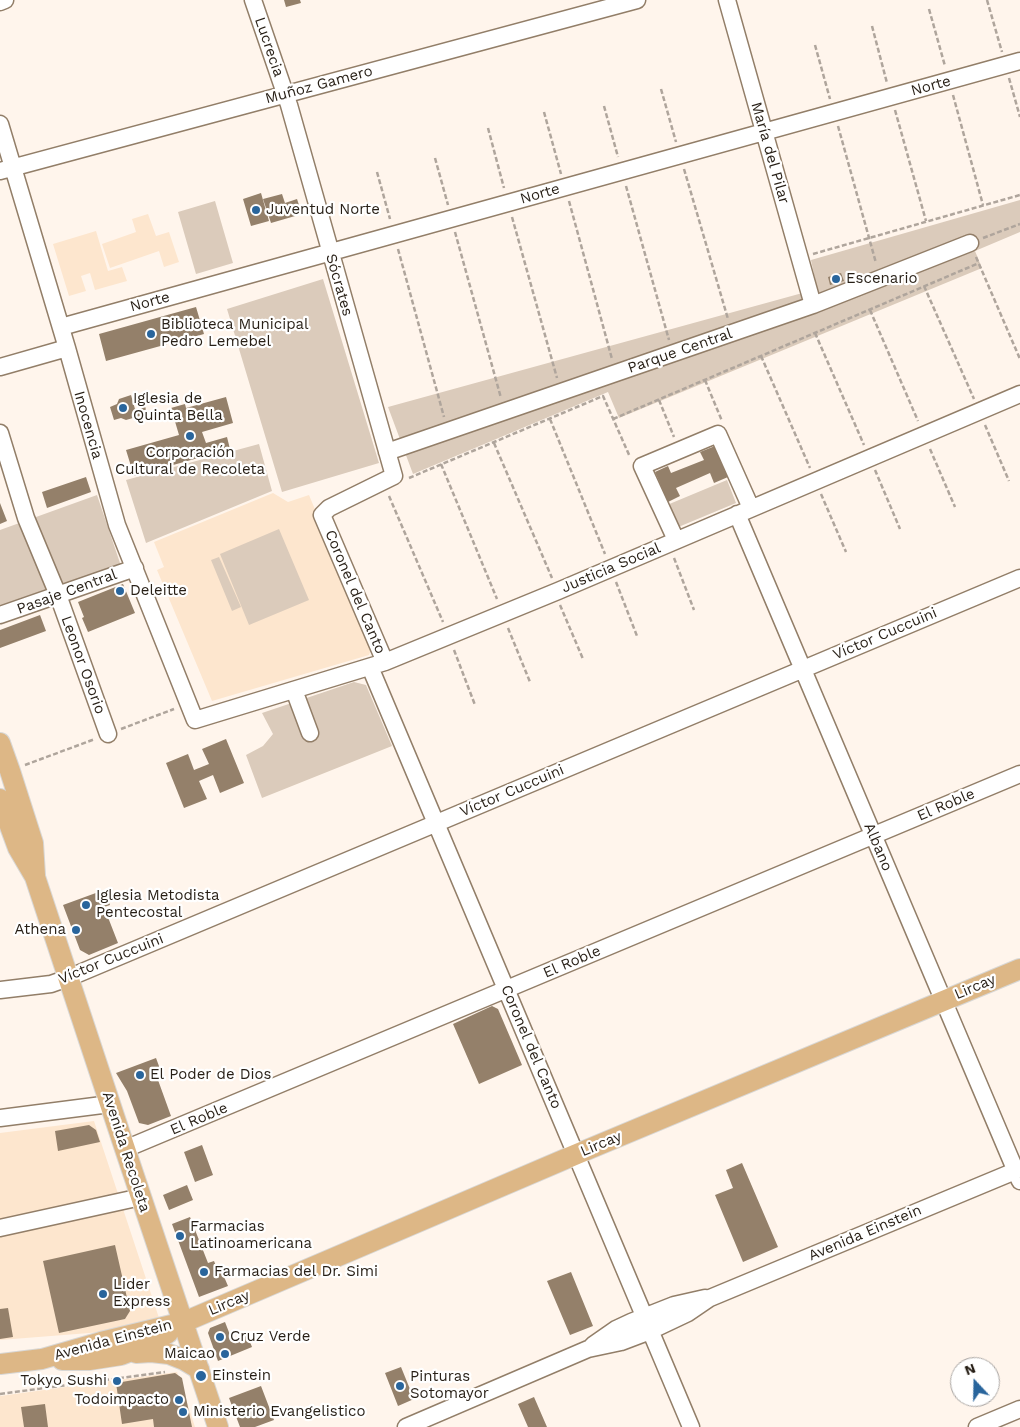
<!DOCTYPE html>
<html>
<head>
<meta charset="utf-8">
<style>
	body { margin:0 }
	#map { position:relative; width:1020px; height:1427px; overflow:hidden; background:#fff5ec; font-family:"Work Sans",sans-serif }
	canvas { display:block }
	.north { position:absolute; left:950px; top:1357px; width:50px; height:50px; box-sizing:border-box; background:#fff; border:1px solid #a9a5a2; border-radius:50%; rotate:339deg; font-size:14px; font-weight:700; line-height:20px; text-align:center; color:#271f16 }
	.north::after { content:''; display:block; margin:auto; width:18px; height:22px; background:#29659c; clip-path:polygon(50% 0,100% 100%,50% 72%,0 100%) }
</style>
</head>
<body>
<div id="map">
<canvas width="1020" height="1427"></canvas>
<div class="north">N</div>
</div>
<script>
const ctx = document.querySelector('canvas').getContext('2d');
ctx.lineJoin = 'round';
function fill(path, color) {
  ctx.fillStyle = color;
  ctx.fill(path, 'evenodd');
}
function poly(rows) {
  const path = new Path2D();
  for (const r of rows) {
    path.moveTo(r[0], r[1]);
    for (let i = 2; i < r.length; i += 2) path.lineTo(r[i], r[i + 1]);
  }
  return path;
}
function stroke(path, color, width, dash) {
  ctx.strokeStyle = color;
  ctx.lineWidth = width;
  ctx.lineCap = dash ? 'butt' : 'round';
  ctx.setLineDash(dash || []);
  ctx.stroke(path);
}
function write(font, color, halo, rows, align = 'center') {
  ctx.font = font + ' "Work Sans",sans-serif';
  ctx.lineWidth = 4.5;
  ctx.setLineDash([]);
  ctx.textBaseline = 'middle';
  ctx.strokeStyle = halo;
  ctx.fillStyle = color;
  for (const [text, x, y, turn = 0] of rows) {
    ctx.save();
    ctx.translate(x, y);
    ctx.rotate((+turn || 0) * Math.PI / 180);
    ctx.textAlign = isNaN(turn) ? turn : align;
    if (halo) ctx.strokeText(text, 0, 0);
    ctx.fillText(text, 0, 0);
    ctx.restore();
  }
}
fill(poly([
	[148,214,156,236,169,232,179,262,164,267,159,251,110,268,102,244,136,232,132,219],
	[96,231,108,271,122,267,127,281,95,290,90,273,81,276,86,291,69,296,53,244],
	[273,493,288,502,309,495,372,647,369,655,212,701,157,570,164,567,154,542],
	[94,1121,159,1318,102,1332,0,1340,0,1133],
	[177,1372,195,1427,0,1427,0,1396]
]), '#fde6ce');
fill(poly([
	[1020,200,1020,232,975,251,982,268,619,418,608,392,413,474,388,407,817,289,811,260],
	[215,201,233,263,196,274,178,212],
	[323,279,379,463,282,492,227,309],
	[259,444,272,491,146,543,126,480],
	[727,480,736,503,676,528,667,505],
	[97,495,120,563,118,567,0,608,0,530],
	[279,529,309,600,249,625,220,554],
	[219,557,241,607,232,611,211,560],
	[354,682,366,685,392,746,262,798,246,755,263,746,273,734,262,713]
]), '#dbcbbb');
fill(poly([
	[284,0,300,0,301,3,286,7],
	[261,193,269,221,251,226,243,199],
	[282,194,285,203,297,199,302,214,271,223,263,199],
	[841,273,844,281,830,285,828,277],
	[196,307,204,334,106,361,99,334],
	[131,395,135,409,145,406,147,414,126,420,121,418,114,420,110,407,117,404,119,399],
	[226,397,233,423,202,432,206,443,227,437,230,449,134,476,126,450,179,435,171,408,185,404,186,408],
	[715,446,728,477,714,483,710,473,676,488,680,496,668,502,655,472,668,466,671,473,704,460,700,452],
	[86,477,91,492,47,508,42,492],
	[0,503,7,521,0,524],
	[123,584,135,613,88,632,82,618,84,617,78,602],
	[40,615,46,631,0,648,0,630],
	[226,739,244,783,220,793,213,775,199,781,207,799,184,808,166,763,188,754,194,770,209,764,202,749],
	[104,890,110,905,104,907,118,943,89,955,80,950,63,905],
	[492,1006,498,1009,522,1065,479,1084,453,1024],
	[156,1058,163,1077,158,1080,171,1116,148,1125,139,1123,127,1091,116,1073],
	[89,1125,96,1130,100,1142,58,1151,55,1131],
	[202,1145,213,1175,195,1182,184,1152],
	[742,1163,778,1247,743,1262,715,1195,733,1188,726,1170],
	[187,1185,193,1200,169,1210,163,1195],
	[190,1217,208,1263,214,1261,219,1273,222,1272,228,1286,199,1297,172,1224],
	[115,1245,130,1311,125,1319,59,1333,43,1261],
	[571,1272,593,1326,570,1335,547,1281],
	[8,1308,13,1337,0,1339,0,1309],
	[225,1322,232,1340,247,1334,252,1347,218,1361,208,1333,210,1328],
	[401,1367,414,1399,398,1406,385,1373],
	[175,1373,182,1378,192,1427,154,1427,153,1419,122,1424,116,1383],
	[261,1386,274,1420,255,1427,240,1427,229,1398],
	[534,1397,547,1427,528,1427,518,1404],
	[45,1404,48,1427,24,1427,21,1407]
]), '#94806a');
const minor = poly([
	[253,0,289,105,394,476,329,508,322,515,385,662],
	[727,0,813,305],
	[0,2,5,0],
	[0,124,67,348,117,525,195,720,385,662,558,591,1020,394],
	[0,171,637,0],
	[61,327,1020,61],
	[0,367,67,348],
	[0,433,26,518,58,595,108,734],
	[387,452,813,305,970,243],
	[737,514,1020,1181],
	[676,540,642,466,718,434,751,508],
	[0,615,135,568],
	[370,667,691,1427],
	[294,690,310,733],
	[0,990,51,984,68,978,1020,578],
	[0,1118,110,1104],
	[125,1149,1020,774],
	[0,1228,141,1197],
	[593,1345,616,1329,631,1322,674,1305,705,1298],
	[406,1427,588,1349,621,1342,650,1331,688,1313,710,1298,1020,1169],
	[977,1427,1020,1409]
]);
const major = poly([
	[0,743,10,771,33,843,35,875],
	[0,799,18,848,35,877,125,1149,218,1427],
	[136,1353,151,1352,169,1354,184,1360,199,1369],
	[62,1360,89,1360,121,1355,147,1345,168,1333],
	[0,1364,42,1359,101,1342,184,1322,577,1154,1020,969]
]);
stroke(minor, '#927e68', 19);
stroke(major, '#d8d7d5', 22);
stroke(poly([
	[987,0,1002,52],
	[929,9,945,66],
	[872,26,887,83],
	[815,45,830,99],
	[1009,78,1020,117],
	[661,89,676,142],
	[953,95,983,205],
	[604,106,618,157],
	[895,110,926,221],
	[544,112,561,174],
	[838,126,876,263],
	[488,128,504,188],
	[435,158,448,205],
	[684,169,728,319],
	[377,172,390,219],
	[626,186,669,340],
	[569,201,612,359],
	[512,217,557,378],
	[455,232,501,398],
	[983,238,1020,224],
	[398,249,444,417],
	[813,254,1020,195],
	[976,257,1020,359],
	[924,286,974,399],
	[870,310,918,421],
	[815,333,864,445],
	[761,356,810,468],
	[705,380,722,421],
	[659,400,674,437],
	[550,419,605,554],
	[613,419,979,263],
	[985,425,1009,481],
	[494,443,552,578],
	[930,449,955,507],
	[441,464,497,599],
	[875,470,900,529],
	[409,478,603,396,630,457],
	[821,494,846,552],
	[389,496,443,622],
	[674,558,694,610],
	[616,582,637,636],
	[560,605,583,659],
	[508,628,530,682],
	[454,650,475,705],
	[121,729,174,709],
	[25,765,95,739],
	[0,1394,165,1372]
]), '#afa59c', 2.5, [5, 2.5]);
stroke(minor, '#fff', 16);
stroke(major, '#ddb786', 20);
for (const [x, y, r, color] of [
	[256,210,5,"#29659c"],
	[836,279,5,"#29659c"],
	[151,334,5,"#29659c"],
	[123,408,5,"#29659c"],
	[190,436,5,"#29659c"],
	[120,591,5,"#29659c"],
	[86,905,5,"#29659c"],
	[76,930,5,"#29659c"],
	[140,1075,5,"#29659c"],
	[180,1236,5,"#29659c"],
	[204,1272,5,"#29659c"],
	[103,1294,5,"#29659c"],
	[220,1337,5,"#29659c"],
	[225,1354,5,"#29659c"],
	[201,1376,6,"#29659c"],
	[117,1381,5,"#29659c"],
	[400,1386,5,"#29659c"],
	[179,1400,5,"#29659c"],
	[183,1412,5,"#29659c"]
]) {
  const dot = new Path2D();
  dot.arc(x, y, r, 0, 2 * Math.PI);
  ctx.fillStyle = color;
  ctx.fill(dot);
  stroke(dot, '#fff', 2);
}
write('15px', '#271f16', '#fff', [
	["Lucrecia",269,47,71],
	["Muñoz Gamero",319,85,-15],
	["Norte",931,86,-15],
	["María del Pilar",770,153,74],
	["Norte",540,194,-16],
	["Sócrates",339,285,74],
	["Norte",150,302,-15],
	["Parque Central",680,351,-19],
	["Inocencia",88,425,74],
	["Justicia Social",611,568,-23],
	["Pasaje Central",67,592,-20],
	["Coronel del Canto",355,592,67],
	["Víctor Cuccuini",885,634,-23],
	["Leonor Osorio",83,665,70],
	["Víctor Cuccuini",512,791,-23],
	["El Roble",946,805,-23],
	["Albano",878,847,67],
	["Víctor Cuccuini",111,959,-22],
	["El Roble",572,962,-23],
	["Lircay",975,987,-23],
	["Coronel del Canto",531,1047,67],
	["El Roble",199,1119,-23],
	["Lircay",601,1144,-23],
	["Avenida Recoleta",126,1152,72],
	["Avenida Einstein",865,1233,-23],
	["Lircay",229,1303,-23],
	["Avenida Einstein",113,1340,-15]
]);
write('15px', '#271f16', '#fff', [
	["Juventud Norte",266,210],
	["Escenario",846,279],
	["Biblioteca Municipal",161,325],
	["Pedro Lemebel",161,342],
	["Iglesia de",133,399],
	["Quinta Bella",133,416],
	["Corporación",190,453,"center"],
	["Cultural de Recoleta",190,470,"center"],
	["Deleitte",130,591],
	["Iglesia Metodista",96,896],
	["Pentecostal",96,913],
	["Athena",66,930,"right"],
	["El Poder de Dios",150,1075],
	["Farmacias",190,1227],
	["Latinoamericana",190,1244],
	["Farmacias del Dr. Simi",214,1272],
	["Lider",113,1285],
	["Express",113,1302],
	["Cruz Verde",230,1337],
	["Maicao",215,1354,"right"],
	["Einstein",212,1376],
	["Pinturas",410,1377],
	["Sotomayor",410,1394],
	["Tokyo Sushi",107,1381,"right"],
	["Todoimpacto",169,1400,"right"],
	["Ministerio Evangelistico",193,1412]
], 'left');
</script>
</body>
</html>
